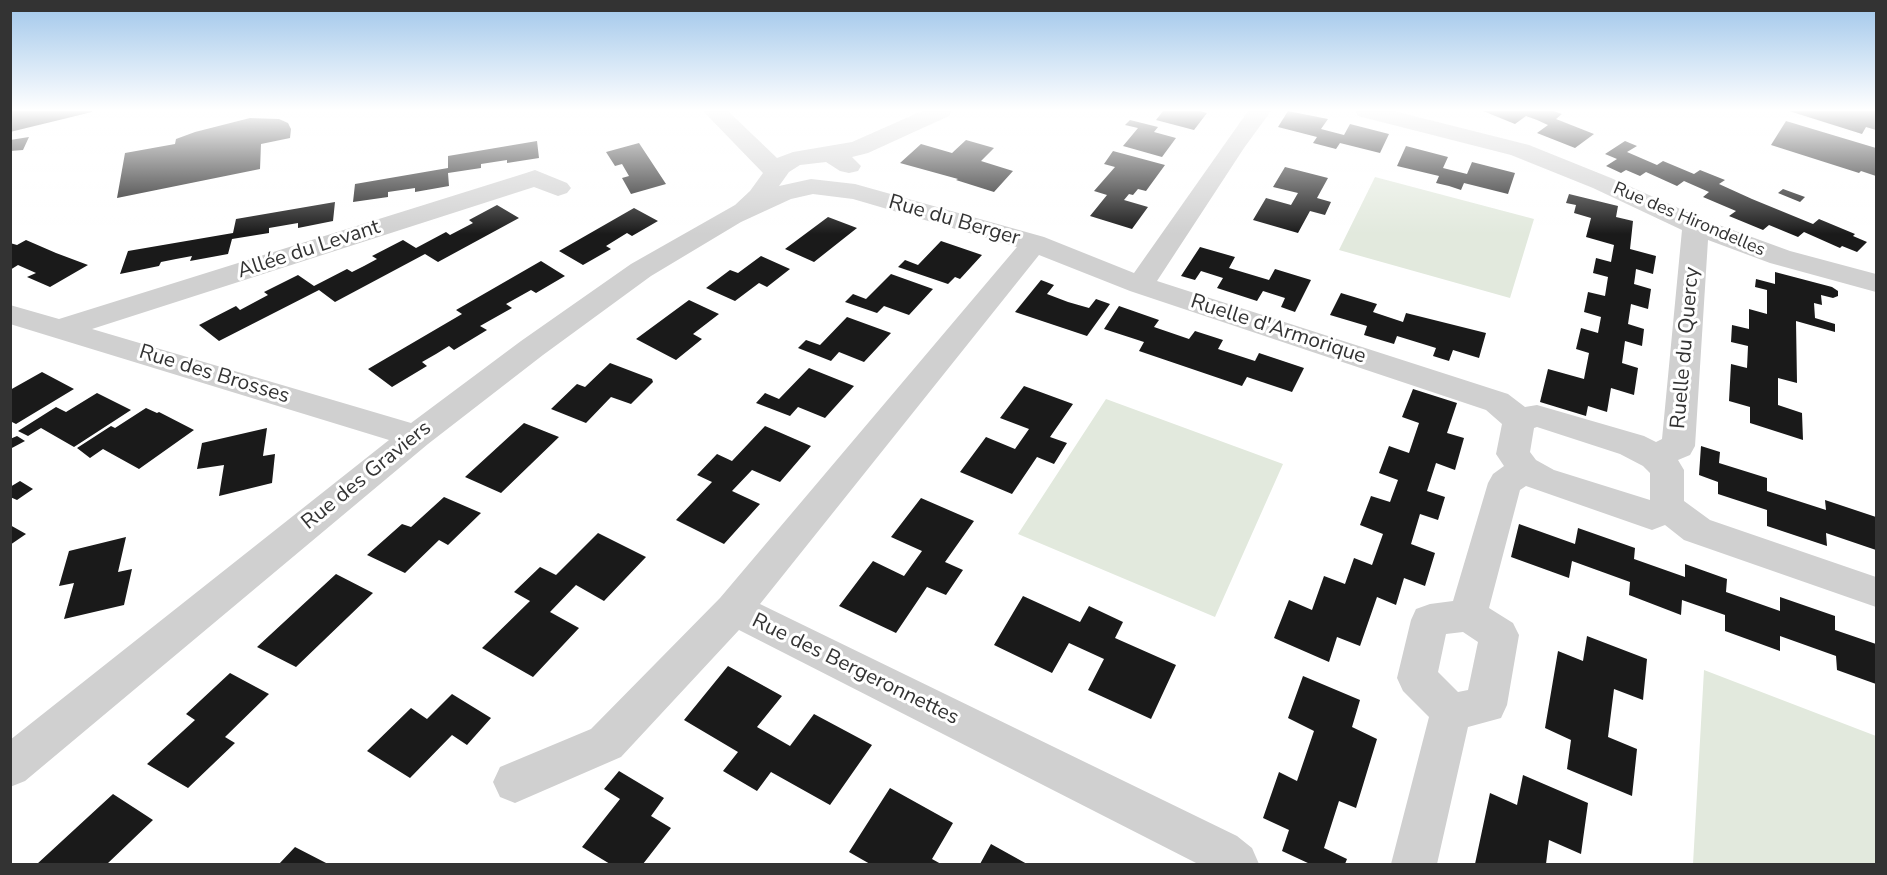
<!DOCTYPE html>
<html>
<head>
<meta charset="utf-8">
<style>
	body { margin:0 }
	#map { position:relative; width:1887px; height:875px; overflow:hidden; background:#fff; font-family:"Nunito Sans",sans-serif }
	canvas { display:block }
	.frame { position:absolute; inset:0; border:12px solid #333; pointer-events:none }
</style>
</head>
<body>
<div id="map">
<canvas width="1887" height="875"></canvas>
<div class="frame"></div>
</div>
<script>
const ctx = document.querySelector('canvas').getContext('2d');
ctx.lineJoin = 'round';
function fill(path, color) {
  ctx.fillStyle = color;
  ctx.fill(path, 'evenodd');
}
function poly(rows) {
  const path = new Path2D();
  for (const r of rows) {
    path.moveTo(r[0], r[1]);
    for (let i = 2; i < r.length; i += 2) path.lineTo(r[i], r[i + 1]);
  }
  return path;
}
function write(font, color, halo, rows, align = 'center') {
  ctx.font = font + ' "Nunito Sans",sans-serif';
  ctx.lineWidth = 6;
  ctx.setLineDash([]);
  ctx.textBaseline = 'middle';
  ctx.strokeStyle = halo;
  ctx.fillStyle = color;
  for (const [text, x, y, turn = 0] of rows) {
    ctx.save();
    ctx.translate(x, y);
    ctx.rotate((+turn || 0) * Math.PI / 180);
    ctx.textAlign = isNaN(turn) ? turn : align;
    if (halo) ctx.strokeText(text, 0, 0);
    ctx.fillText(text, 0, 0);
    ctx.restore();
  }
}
fill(poly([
	[1375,177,1534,219,1510,298,1339,250],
	[1106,399,1283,464,1215,617,1018,534],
	[1704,670,1876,736,1876,864,1693,864]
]), '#e2e9dd');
fill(poly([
	[10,111,92,111,92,112,10,132],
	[1163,111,1200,111,1207,113,1194,130,1156,120],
	[1288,111,1328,119,1321,129,1344,135,1350,124,1389,134,1380,153,1340,143,1336,149,1313,143,1317,137,1278,127],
	[1483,111,1554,111,1562,114,1556,119,1594,134,1575,148,1537,133,1548,125,1537,120,1526,116,1515,124],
	[1789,111,1876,111,1876,130,1866,127,1862,134],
	[250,118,279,119,288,123,291,129,290,138,261,144,260,169,117,198,125,153,175,144,176,139,195,132],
	[1130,120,1158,127,1154,132,1176,138,1162,157,1123,146,1138,128,1125,125],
	[1786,121,1876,148,1876,176,1861,171,1859,173,1771,145],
	[29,137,23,150,10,151,10,140],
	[966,140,994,148,981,161,1013,171,994,192,956,180,958,179,900,163,921,144,952,153],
	[537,141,539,158,507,163,507,160,481,164,481,168,448,173,449,186,415,192,415,188,388,192,388,197,353,202,355,184,448,168,448,156],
	[1625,141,1637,146,1627,152,1657,165,1663,161,1694,174,1700,170,1725,180,1719,184,1752,199,1813,224,1819,219,1855,234,1853,236,1867,242,1857,252,1842,246,1840,248,1804,232,1798,237,1769,225,1763,230,1729,216,1736,211,1703,197,1709,192,1684,181,1677,186,1646,172,1640,176,1626,170,1621,173,1606,166,1617,159,1605,154],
	[639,143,666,184,631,194,622,178,629,176,622,164,615,166,606,152],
	[1406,146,1448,157,1443,168,1467,174,1472,162,1515,173,1508,194,1464,183,1461,190,1449,186,1436,183,1439,176,1397,166],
	[1113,151,1165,165,1146,191,1138,189,1133,195,1129,194,1124,200,1148,207,1132,229,1090,216,1107,195,1094,191,1115,167,1104,164],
	[1285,167,1328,178,1317,198,1331,202,1325,215,1310,211,1298,233,1253,220,1266,198,1291,205,1298,193,1273,187],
	[1783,189,1805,197,1800,202,1778,193],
	[1569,194,1618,206,1616,217,1633,221,1630,249,1656,256,1653,274,1636,269,1635,277,1634,284,1651,289,1648,309,1631,304,1628,324,1644,329,1642,346,1625,341,1622,363,1638,368,1634,395,1611,388,1607,412,1588,406,1586,416,1540,402,1548,369,1584,379,1589,353,1576,349,1581,328,1598,333,1601,317,1584,312,1588,292,1605,296,1608,277,1593,273,1596,258,1611,262,1614,245,1586,237,1591,218,1574,213,1576,205,1566,203],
	[335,202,333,221,298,228,298,223,269,228,269,233,232,239,228,254,190,261,192,256,176,259,161,262,159,266,120,274,128,251,233,233,236,219],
	[497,205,519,218,438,262,425,254,335,302,319,290,219,341,199,325,236,306,240,310,268,295,264,292,298,275,314,286,347,269,352,272,364,266,377,259,372,256,403,240,416,248,446,232,450,235,473,223,469,220],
	[634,208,658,221,632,236,627,233,606,246,611,249,583,265,559,251],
	[828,217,857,228,814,262,785,249],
	[26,240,56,253,88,265,50,287,27,277,36,273,18,265,10,270,10,243,17,245],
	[941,241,982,255,960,279,955,277,948,284,898,267,905,260,918,265],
	[1200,247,1235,257,1229,268,1269,280,1275,269,1311,280,1295,312,1281,307,1285,298,1263,291,1257,301,1217,288,1223,278,1201,271,1195,280,1181,276],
	[761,256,790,269,767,287,759,283,735,301,706,288,730,270,738,273],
	[541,261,565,276,536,293,531,290,506,304,512,308,480,326,487,330,454,350,449,346,436,354,422,362,427,366,392,387,368,369,462,314,456,310],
	[1775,272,1832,287,1838,291,1838,296,1833,298,1821,295,1822,305,1814,303,1815,318,1835,324,1835,332,1796,321,1797,383,1778,378,1778,405,1802,413,1803,440,1750,423,1750,407,1729,401,1731,364,1747,368,1748,346,1731,342,1732,325,1749,329,1749,309,1767,314,1767,290,1755,287,1756,279,1775,284],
	[891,274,933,289,909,315,884,306,877,313,845,302,853,294,866,299],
	[1041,280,1054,285,1047,294,1068,302,1089,308,1096,299,1110,304,1087,336,1015,312],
	[1341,293,1377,304,1373,312,1403,322,1406,313,1486,333,1479,358,1453,350,1449,361,1433,356,1436,348,1397,336,1394,344,1364,335,1367,326,1330,315],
	[689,300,719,314,693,334,702,339,676,360,636,339],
	[1119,306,1159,320,1154,327,1189,339,1195,331,1223,340,1218,349,1255,361,1259,353,1304,368,1292,392,1247,377,1242,386,1139,351,1144,342,1104,329],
	[847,317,891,333,864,362,839,352,831,361,798,348,806,340,820,345],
	[610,363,652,379,653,382,631,404,611,397,586,423,551,409,577,384,585,387],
	[809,368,854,386,825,418,798,407,790,416,756,403,765,393,779,399],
	[42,372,74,389,16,424,10,421,10,390],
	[1024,386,1073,404,1050,437,1067,443,1054,464,1037,457,1012,494,960,472,986,437,1015,449,1029,429,1000,418],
	[1413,389,1457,403,1447,433,1464,438,1455,470,1436,463,1427,491,1445,497,1438,520,1420,514,1411,544,1435,553,1425,586,1404,578,1396,605,1377,597,1360,646,1337,637,1329,662,1274,638,1289,600,1312,610,1324,576,1345,584,1354,558,1372,565,1383,534,1360,525,1371,496,1390,502,1398,480,1379,473,1389,446,1409,453,1419,423,1402,417],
	[97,393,131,410,74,447,41,428,28,436,18,431,56,407,66,412],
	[146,408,157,413,159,412,194,430,139,469,103,449,90,458,77,448,111,426,115,428],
	[524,423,559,437,501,493,465,477],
	[765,426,811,446,780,482,752,470,732,491,760,504,724,544,676,520,712,482,697,475,717,454,732,461],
	[267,428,263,456,275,454,272,483,219,496,224,465,197,469,202,443],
	[17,436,25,441,10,449,10,439],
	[1701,446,1720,452,1719,463,1767,478,1767,491,1826,510,1825,500,1876,517,1876,550,1826,533,1827,546,1767,526,1767,510,1718,494,1718,482,1699,475],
	[20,481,33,489,17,500,10,497,10,487],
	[444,497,481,513,448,545,439,540,405,573,367,555,402,524,411,527],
	[921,498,974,521,945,562,963,570,946,595,927,587,896,633,839,606,873,561,904,576,922,551,891,537],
	[1519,524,1575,544,1578,528,1635,548,1634,559,1685,577,1685,564,1727,579,1726,592,1780,611,1780,597,1835,616,1835,630,1876,644,1876,684,1837,670,1836,656,1780,636,1780,651,1725,631,1725,615,1682,600,1681,615,1629,595,1630,582,1572,561,1569,578,1511,557],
	[10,525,26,534,10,545],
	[598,533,646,557,604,601,576,585,550,612,579,628,533,677,482,648,530,601,514,592,540,567,556,575],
	[126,537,118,572,132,569,124,605,64,619,74,583,59,586,69,551],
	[336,574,373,593,296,667,257,647],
	[1023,596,1080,622,1089,606,1123,622,1115,638,1176,665,1151,719,1088,690,1104,659,1069,643,1052,673,994,645],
	[1587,636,1647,659,1643,700,1614,689,1608,737,1637,749,1632,796,1567,769,1571,740,1545,728,1558,651,1583,661],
	[728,666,782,696,757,727,790,746,814,714,872,745,830,805,771,772,757,791,723,771,738,752,684,720],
	[230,673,269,694,225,737,235,743,188,788,147,764,195,720,186,714],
	[1303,676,1360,700,1352,727,1377,739,1356,808,1339,801,1324,848,1347,859,1345,864,1310,864,1282,851,1289,830,1263,818,1279,772,1297,781,1314,731,1288,718],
	[452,694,491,718,467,745,452,735,410,778,367,751,411,708,427,719],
	[619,771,664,798,651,816,671,828,643,864,610,864,582,847,620,799,604,789],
	[1523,775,1588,803,1581,854,1549,840,1546,864,1475,864,1490,793,1517,805],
	[890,788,953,823,932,859,941,864,870,864,849,852],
	[113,794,153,820,107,864,37,864],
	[991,844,1027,864,980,864],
	[295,847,328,864,279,864]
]), '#1a1a1a');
fill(poly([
	[703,111,728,111,777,158,793,152,852,142,922,111,952,111,949,116,868,153,852,157,861,166,858,171,849,173,840,171,826,162,800,165,789,172,779,186,811,179,855,184,1044,237,1134,273,1248,111,1271,111,1244,148,1157,281,1508,394,1525,407,1537,405,1644,436,1656,442,1662,439,1682,230,1593,188,1511,155,1358,116,1355,111,1394,111,1529,145,1611,178,1705,220,1790,251,1876,274,1876,292,1770,263,1708,240,1695,446,1690,455,1678,460,1684,470,1684,501,1710,520,1876,577,1876,607,1684,540,1665,525,1652,530,1526,486,1520,490,1489,608,1513,623,1519,635,1507,705,1501,718,1468,727,1437,864,1391,864,1429,717,1403,691,1397,678,1411,620,1416,609,1430,604,1453,601,1488,483,1493,474,1504,466,1496,454,1502,424,1486,410,1130,291,1039,255,760,604,1237,836,1252,848,1259,864,1198,864,739,630,621,757,515,803,500,797,493,782,500,767,591,729,720,598,1017,247,853,199,813,194,791,199,741,222,651,276,543,355,428,444,25,781,10,787,10,740,389,440,10,324,10,305,59,319,526,173,535,170,567,183,571,188,567,193,558,196,534,187,92,329,411,423,521,341,631,264,735,205,750,191,763,173,703,111],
	[1537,427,1620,454,1643,466,1650,473,1650,500,1554,470,1536,460,1530,452,1534,428,1537,427],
	[1463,632,1478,642,1468,690,1458,692,1438,672,1446,634,1463,632]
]), '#d0d0d0');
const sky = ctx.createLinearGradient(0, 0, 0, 234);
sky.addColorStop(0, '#9fc6ea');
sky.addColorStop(0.47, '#fff');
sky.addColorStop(1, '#ffffff00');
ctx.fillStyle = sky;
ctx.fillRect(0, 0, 1887, 234);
write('18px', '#333', '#fff', [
	["Rue des Hirondelles",1689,220,23]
]);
write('21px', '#333', '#fff', [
	["Rue du Berger",954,221,16],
	["Allée du Levant",309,250,-18],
	["Ruelle d'Armorique",1278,330,18],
	["Ruelle du Quercy",1686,348,-85],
	["Rue des Brosses",214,375,17],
	["Rue des Graviers",367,476,-39],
	["Rue des Bergeronnettes",855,670,26]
]);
</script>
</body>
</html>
